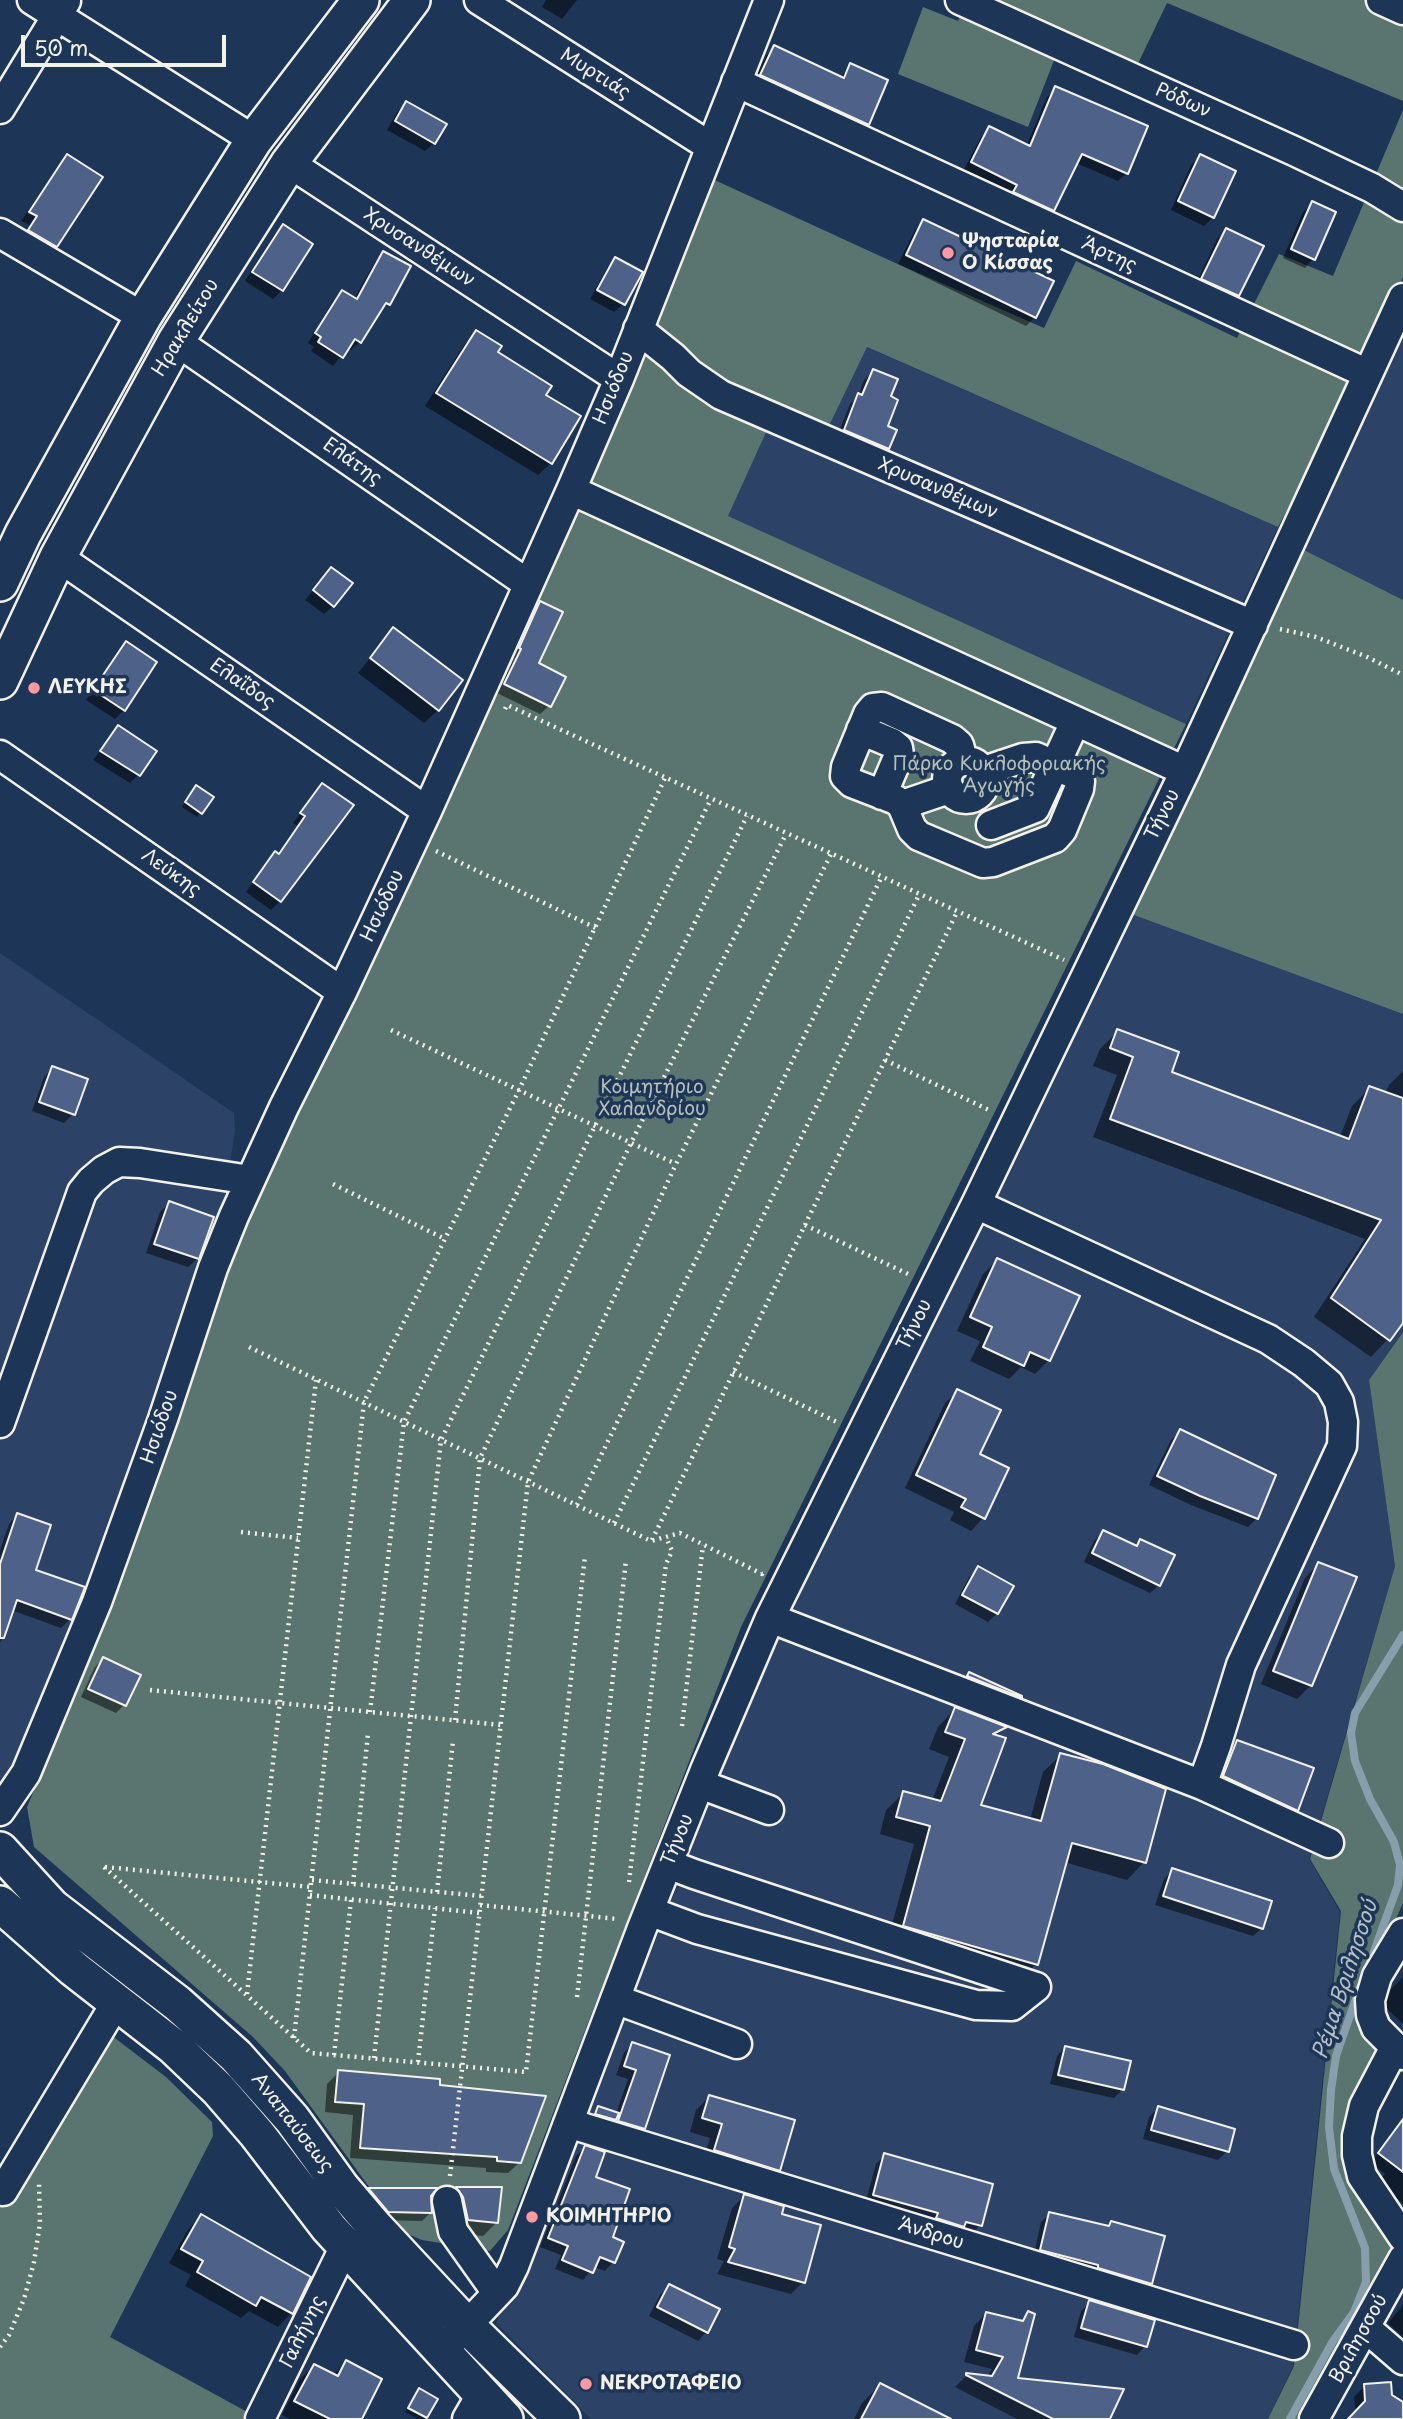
<!DOCTYPE html>
<html>
<head>
<meta charset="utf-8">
<style>
	body { margin:0 }
	#map { position:relative; width:1403px; height:2419px; overflow:hidden; background:#1d3557; font-family:"Playpen Sans",sans-serif }
	canvas { display:block }
	.scale { position:absolute; left:21px; top:35px; width:205px; height:32px; box-sizing:border-box; border:4px solid #f4f1e8; border-top:0; padding-left:9px; font-size:21px; line-height:24px; white-space:nowrap; color:#f4f1e8; -webkit-text-stroke:5px #1d3557; paint-order:stroke }
</style>
</head>
<body>
<div id="map">
<canvas width="1403" height="2419"></canvas>
<div class="scale">50 m</div>
</div>
<script>
const ctx = document.querySelector('canvas').getContext('2d');
ctx.lineJoin = 'round';
function fill(path, color) {
  ctx.fillStyle = color;
  ctx.fill(path, 'evenodd');
}
function poly(rows) {
  const path = new Path2D();
  for (const r of rows) {
    if (r.length === 3) {
      path.moveTo(r[0] + r[2], r[1]);
      path.arc(r[0], r[1], r[2], 0, 2 * Math.PI);
      continue;
    }
    path.moveTo(r[0], r[1]);
    for (let i = 2; i < r.length; i += 2) path.lineTo(r[i], r[i + 1]);
  }
  return path;
}
function stroke(path, color, width, dash) {
  ctx.strokeStyle = color;
  ctx.lineWidth = width;
  ctx.lineCap = dash ? 'butt' : 'round';
  ctx.setLineDash(dash || []);
  ctx.stroke(path);
}
function write(font, color, halo, rows, align = 'center') {
  ctx.font = font + ' "Playpen Sans",sans-serif';
  ctx.lineWidth = 7;
  ctx.setLineDash([]);
  ctx.textBaseline = 'middle';
  ctx.strokeStyle = halo;
  ctx.fillStyle = color;
  for (const [text, x, y, turn = 0] of rows) {
    ctx.save();
    ctx.translate(x, y);
    ctx.rotate((+turn || 0) * Math.PI / 180);
    ctx.textAlign = isNaN(turn) ? turn : align;
    if (halo) ctx.strokeText(text, 0, 0);
    ctx.fillText(text, 0, 0);
    ctx.restore();
  }
}
fill(poly([
	[1403,323,1403,600,1300,548],
	[866,347,1278,527,1186,724,727,516,777,408,827,430],
	[1123,911,1403,1014,1403,1331,1369,1380,1395,1566,1309,1859,1340,1912,1293,2366,1268,2419,591,2419,496,2323,665,1917,781,1619],
	[0,953,234,1113,235,1131,220,1226,75,1621,19,1761,0,1786]
]), '#2c4266');
fill(poly([
	[967,0,1403,0,1403,101,1167,3,1133,74,1060,45,1028,127,898,74,923,7,958,21],
	[1403,110,1403,277,1353,386,1278,527,867,347,827,430,777,408,728,516,1186,724,741,1627,508,2230,490,2251,422,2240,401,2231,285,2071,253,2037,34,1847,27,1807,110,1610,156,1482,220,1282,499,684,708,177,891,261,1044,328,1076,261,1237,338,1279,254,1333,276],
	[1300,548,1403,600,1403,1014,1123,911],
	[1403,1332,1403,1903,1371,1975,1360,2013,1360,2029,1383,2040,1351,2120,1397,2242,1363,2315,1307,2419,1268,2419,1294,2366,1341,1911,1310,1859,1395,1566,1369,1380],
	[99,2026,166,2077,212,2122,213,2136,110,2337,251,2414,249,2419,0,2419,0,2170]
]), '#5a7470');
fill(poly([
	[546,0,577,0,562,19,542,7],
	[775,47,840,78,851,66,867,124,858,133,752,84,766,56],
	[1056,88,1127,173,1118,181,1076,163,1052,210,1044,218,1009,194,963,171,981,137,990,129,1026,147,1047,97],
	[406,103,434,143,425,151,387,130,397,112],
	[67,156,55,246,47,255,20,239,30,225,21,221,59,165],
	[1200,157,1213,217,1204,226,1171,210,1191,165],
	[1312,203,1313,259,1305,268,1283,258,1303,212],
	[924,221,1035,317,1026,326,898,264,915,230],
	[283,227,311,244,282,290,273,299,245,281,274,235],
	[1226,230,1238,295,1229,304,1194,288,1217,239],
	[384,253,388,304,379,312,360,342,351,350,347,348,333,366,311,351,314,347,308,343,333,301,342,292,354,299,375,262],
	[616,259,623,304,614,312,590,299,607,268],
	[476,332,543,396,551,463,538,475,425,406,464,345],
	[873,371,888,397,886,427,895,431,887,448,879,457,836,439,850,404,858,396,864,380],
	[331,569,333,606,324,614,305,600],
	[540,604,537,664,549,706,540,714,497,693,514,658,511,657,532,612],
	[394,629,438,710,424,723,358,673],
	[126,644,124,710,115,719,86,700,117,652],
	[119,727,138,775,130,783,93,760],
	[322,785,280,901,271,910,246,892,267,862,276,854,278,855,298,826,293,823],
	[192,791,211,797,197,817,182,807],
	[1118,1031,1170,1073,1340,1137,1352,1106,1370,1088,1385,1094,1389,1085,1403,1071,1403,1320,1388,1339,1371,1357,1314,1317,1365,1239,1093,1137,1117,1075,1093,1066,1100,1049],
	[53,1068,73,1114,64,1123,32,1111,44,1077],
	[169,1203,212,1218,197,1259,188,1267,146,1253,160,1212],
	[997,1260,1049,1360,1035,1374,1021,1367,1009,1379,970,1361,980,1341,957,1331,983,1274],
	[958,1391,978,1455,1007,1469,983,1518,971,1531,950,1520,954,1512,905,1488,945,1403],
	[1180,1432,1257,1518,1248,1527,1191,1505,1149,1485,1171,1440],
	[17,1515,34,1571,70,1619,61,1628,11,1610,0,1643,0,1550,9,1524],
	[1103,1532,1134,1547,1140,1541,1159,1585,1150,1593,1084,1562,1094,1541],
	[1318,1564,1311,1685,1297,1699,1261,1684,1305,1578],
	[978,1568,997,1613,988,1622,955,1604,969,1577],
	[103,1659,138,1676,124,1705,116,1713,81,1697,95,1667],
	[969,1674,1019,1697,1012,1704,960,1683],
	[955,1709,1004,1728,995,1737,979,1806,1030,1820,1043,1772,1061,1755,1144,1862,1127,1880,1064,1862,1036,1964,1019,1981,887,1943,914,1844,880,1834,886,1810,904,1793,932,1801,949,1757,929,1749,938,1727],
	[1237,1742,1297,1810,1283,1823,1211,1790,1224,1755],
	[1173,1870,1262,1928,1253,1936,1155,1905,1164,1879],
	[1403,1977,1403,2024,1379,2001],
	[632,2044,668,2056,644,2128,635,2137,611,2130,614,2120,606,2128,590,2117,598,2108,616,2114,628,2079,616,2075,624,2053],
	[1065,2047,1123,2089,1114,2098,1050,2084,1057,2056],
	[339,2072,438,2086,520,2162,508,2173,486,2172,486,2168,350,2158,353,2115,325,2112,327,2084],
	[710,2096,779,2170,765,2183,702,2164,710,2138,690,2132,696,2110],
	[1158,2108,1227,2151,1218,2160,1143,2139,1149,2117],
	[1403,2118,1403,2203,1377,2184,1385,2174,1371,2163],
	[585,2147,611,2238,613,2262,605,2271,594,2267,583,2280,555,2269,561,2255,540,2247,576,2156],
	[885,2155,980,2225,971,2234,865,2204,876,2164],
	[434,2189,429,2196,431,2212,422,2221,379,2220,361,2198,369,2190],
	[457,2189,500,2189,497,2222,483,2236,455,2233,444,2202],
	[744,2196,780,2215,803,2282,791,2294,717,2274,724,2261,717,2259,732,2208],
	[1050,2214,1107,2228,1111,2223,1150,2283,1141,2292,1033,2259,1041,2222],
	[201,2216,309,2277,291,2313,278,2327,249,2311,241,2318,185,2286,191,2275,169,2263,188,2230],
	[669,2286,706,2332,698,2341,649,2316,660,2295],
	[1090,2302,1145,2346,1137,2355,1074,2337,1081,2311],
	[1403,2305,1403,2337,1388,2323],
	[986,2313,1020,2322,1029,2313,1016,2380,1108,2419,1017,2419,955,2387,967,2375,987,2377,992,2369,964,2362,974,2326],
	[346,2363,360,2419,290,2419,282,2415,300,2379,314,2366,333,2375],
	[880,2385,947,2419,854,2419,862,2403],
	[1365,2386,1392,2419,1350,2419,1356,2413,1354,2397],
	[419,2390,426,2417,424,2419,418,2419,405,2412]
]), '#0007');
stroke(poly([
	[1369,1965,1398,1885,1400,1865,1394,1842,1370,1799,1355,1761,1351,1733,1355,1713,1403,1635],
	[1290,2419,1333,2341,1354,2312,1366,2282,1365,2248,1334,2169,1329,2127,1331,2090,1336,2056,1360,1987]
]), '#879fad', 8);
const building = poly([
	[774,45,844,78,850,63,888,80,869,125,760,75,774,45],
	[1055,86,1148,126,1128,174,1082,154,1054,211,1013,192,1017,185,971,162,989,126,1030,146,1055,86],
	[406,101,447,124,435,144,395,121,406,101],
	[67,154,103,177,57,247,28,230,37,216,29,212,67,154],
	[1200,154,1236,171,1214,218,1178,201,1200,154],
	[1312,201,1336,212,1315,260,1291,249,1312,201],
	[923,219,1054,281,1036,318,906,255,923,219],
	[283,224,313,244,283,291,252,272,283,224],
	[1226,228,1264,246,1239,296,1201,279,1226,228],
	[383,251,411,266,390,305,386,303,361,343,355,339,343,358,318,342,321,337,315,333,342,290,357,299,383,251],
	[615,257,643,272,625,305,597,290,615,257],
	[476,330,502,346,498,352,552,386,546,395,581,416,552,464,436,393,476,330],
	[873,369,898,379,891,396,898,400,888,426,897,430,889,449,844,430,858,393,862,395,873,369],
	[331,567,353,583,334,607,313,590,331,567],
	[540,601,563,612,539,663,566,677,551,707,504,684,521,649,519,648,540,601],
	[393,627,463,680,439,711,370,658,393,627],
	[126,641,157,662,125,711,93,690,126,641],
	[118,725,157,751,140,776,100,751,118,725],
	[322,783,354,805,281,902,253,882,275,851,279,854,305,816,300,813,322,783],
	[196,785,214,797,202,814,185,802,196,785],
	[1117,1029,1179,1052,1172,1072,1349,1139,1369,1086,1403,1098,1403,1323,1390,1341,1331,1298,1381,1220,1110,1119,1133,1057,1110,1048,1117,1029],
	[52,1066,88,1079,75,1115,39,1102,52,1066],
	[169,1201,214,1217,199,1259,154,1244,169,1201],
	[997,1258,1080,1296,1050,1361,1030,1352,1024,1366,983,1347,992,1327,970,1317,997,1258],
	[957,1389,1001,1410,980,1454,1009,1468,985,1519,961,1507,966,1499,916,1475,957,1389],
	[1180,1429,1276,1475,1258,1519,1200,1496,1157,1476,1180,1429],
	[17,1513,51,1525,36,1570,85,1587,72,1620,17,1600,4,1638,0,1638,0,1564,17,1513],
	[1103,1530,1137,1546,1140,1539,1175,1555,1160,1586,1092,1553,1103,1530],
	[1318,1562,1357,1577,1312,1686,1273,1671,1318,1562],
	[978,1566,1014,1586,998,1614,962,1595,978,1566],
	[103,1657,141,1675,126,1706,88,1689,103,1657],
	[969,1672,1022,1696,1022,1698,967,1676,969,1672],
	[955,1707,1007,1727,993,1734,1006,1738,981,1805,1041,1821,1060,1753,1103,1764,1166,1789,1146,1863,1072,1843,1038,1965,903,1926,930,1826,896,1817,903,1791,941,1801,965,1739,945,1732,955,1707],
	[1237,1740,1314,1768,1298,1811,1223,1776,1237,1740],
	[1172,1868,1272,1901,1263,1929,1163,1896,1172,1868],
	[632,2042,670,2055,645,2129,618,2121,636,2070,624,2066,632,2042],
	[1065,2046,1131,2061,1124,2090,1058,2075,1065,2046],
	[338,2070,440,2079,440,2085,546,2096,521,2163,497,2161,497,2157,360,2148,364,2104,335,2102,338,2070],
	[709,2095,795,2120,780,2171,714,2150,722,2124,702,2118,709,2095],
	[598,2106,619,2113,616,2120,595,2114,598,2106],
	[1158,2106,1235,2129,1229,2152,1151,2130,1158,2106],
	[1403,2119,1403,2172,1378,2153,1403,2119],
	[585,2145,605,2152,596,2177,630,2189,613,2237,624,2242,615,2263,600,2257,593,2273,562,2260,568,2246,548,2238,585,2145],
	[884,2153,993,2184,982,2226,966,2222,964,2227,936,2218,938,2213,873,2195,884,2153],
	[456,2187,502,2187,498,2223,468,2220,463,2197,456,2187],
	[368,2188,438,2188,431,2196,432,2213,388,2212,368,2188],
	[744,2194,784,2206,782,2214,821,2225,805,2283,728,2262,735,2249,729,2247,744,2194],
	[1049,2212,1109,2226,1111,2221,1165,2236,1152,2284,1098,2268,1098,2265,1040,2250,1049,2212],
	[201,2214,311,2277,293,2314,261,2297,256,2306,197,2272,203,2261,181,2249,201,2214],
	[669,2284,720,2309,708,2333,657,2307,669,2284],
	[1089,2300,1155,2320,1147,2347,1081,2328,1089,2300],
	[1028,2311,1035,2314,1018,2378,1124,2389,1110,2419,1053,2419,966,2375,966,2373,992,2376,1003,2357,976,2350,986,2312,1023,2321,1028,2311],
	[346,2360,382,2379,362,2419,330,2419,294,2401,314,2364,338,2376,346,2360],
	[1391,2382,1392,2395,1403,2402,1403,2419,1348,2419,1365,2401,1364,2384,1391,2382],
	[880,2383,951,2419,861,2419,880,2383],
	[419,2388,438,2399,427,2418,408,2408,419,2388]
]);
fill(building, '#4e6188');
stroke(building, '#f4f1e8', 2);
const minor = poly([
	[32,0,254,140],
	[479,0,711,147],
	[960,0,1294,151,1372,188,1403,207],
	[1381,0,1403,10],
	[736,82,1368,374],
	[0,109,66,1],
	[289,163,619,379],
	[0,233,143,317],
	[638,329,673,357,689,373,721,395,1253,625],
	[176,341,528,584],
	[571,490,1185,771],
	[58,557,427,811],
	[861,730,892,743,898,748,899,755,882,795],
	[0,755,342,992],
	[963,760,959,745,952,739,882,707,873,708,868,714,846,767,845,776,852,783,896,800,902,805,912,829,919,836,983,863,993,862,1055,838,1062,830,1079,789,1080,781,1076,775,1036,757,1023,758,984,771],
	[966,780,19],
	[902,805,949,789],
	[991,825,1035,808,1075,722],
	[976,1204,1268,1339,1304,1363,1329,1384,1339,1402,1343,1422,1342,1446,1241,1665,1216,1746,1202,1785],
	[0,1423,82,1192,91,1181,104,1170,119,1162,140,1163,250,1180],
	[770,1618,1202,1785,1329,1843],
	[700,1784,769,1810],
	[0,1811,26,1773,97,1602,163,1419,213,1268,234,1216,284,1107,342,992,427,811,571,490,619,379,769,0],
	[668,1864,694,1874,1036,1987],
	[649,1911,697,1929,976,2005,1012,2006,1036,1987],
	[1403,1933,1377,1976,1370,2000,1371,2015,1376,2028,1403,2055],
	[615,1999,737,2044],
	[1395,2047,1364,2106,1357,2136,1357,2155,1362,2176,1403,2237],
	[568,2123,1294,2345],
	[3,2191,117,2001],
	[447,2201,453,2231,497,2293],
	[1366,2328,1403,2360],
	[453,2340,504,2286,514,2266,642,1928,705,1770,770,1618,976,1204,1185,771,1403,298],
	[260,2419,345,2246],
	[467,2419,481,2395],
	[1314,2419,1403,2259]
]);
const major = poly([
	[0,583,23,534,143,317,254,140,361,0],
	[0,681,58,557,176,341,289,163,412,0],
	[0,1850,52,1907,177,2003,236,2056,292,2119,341,2187,375,2227,467,2326,562,2419],
	[0,1904,74,1969,174,2047,218,2089,257,2134,329,2228,505,2419]
]);
stroke(minor, '#f4f1e8', 33);
stroke(major, '#f4f1e8', 40);
stroke(poly([
	[1280,629,1316,637,1367,657,1403,675],
	[505,709,507,705,1064,960],
	[436,851,596,928],
	[391,1030,676,1164],
	[885,1060,991,1111],
	[333,1184,445,1239],
	[805,1225,910,1275],
	[249,1347,651,1541,680,1533,762,1574,763,1572],
	[733,1372,837,1422],
	[577,1505,881,878],
	[614,1523,919,895],
	[241,1532,298,1538],
	[652,1540,957,912],
	[150,1690,501,1725],
	[370,1712,404,1422,711,799],
	[455,1720,480,1458,631,1143,786,834],
	[682,1726,703,1545],
	[104,1867,311,2053,526,2072,585,1556],
	[105,1867,311,1887],
	[312,1880,481,1896],
	[629,1882,666,1564,672,1551,666,1537],
	[353,1884,368,1733],
	[437,1892,453,1741],
	[310,1895,479,1913],
	[480,1905,618,1919],
	[247,1994,316,1380],
	[577,1997,626,1560],
	[294,2038,364,1402,519,1090,665,778],
	[334,2055,351,1900],
	[374,2058,441,1440,747,816],
	[418,2062,435,1908],
	[450,2176,528,1482,676,1164,831,854],
	[0,2347,9,2335,24,2299,34,2262,40,2223,39,2184]
]), '#f4f1e8', 4.5, [2, 5]);
stroke(minor, '#1d3557', 28);
stroke(major, '#1d3557', 35);
for (const [x, y, r, color] of [
	[948,253,7,"#ff9aa2"],
	[34,688,7,"#ff9aa2"],
	[532,2217,7,"#ff9aa2"],
	[586,2384,7,"#ff9aa2"]
]) {
  const dot = new Path2D();
  dot.arc(x, y, r, 0, 2 * Math.PI);
  ctx.fillStyle = color;
  ctx.fill(dot);
  stroke(dot, '#1d3557', 2.5);
}
write('19px', '#f4f1e8', '#1d3557', [
	["Μυρτιάς",595,74,32],
	["Ρόδων",1183,101,24],
	["Χρυσανθέμων",419,248,33],
	["Άρτης",1109,255,25],
	["Ηρακλείτου",186,328,-59],
	["Ησιόδου",614,388,-68],
	["Ελάτης",352,462,35],
	["Χρυσανθέμων",938,489,23],
	["Ελαΐδος",242,684,34],
	["Τήνου",1163,815,-64],
	["Λεύκης",171,873,35],
	["Ησιόδου",383,906,-65],
	["Τήνου",915,1325,-64],
	["Ησιόδου",160,1427,-71],
	["Τήνου",678,1840,-68],
	["Αναπαύσεως",292,2123,52],
	["Άνδρου",931,2234,17],
	["Γαλήνης",303,2332,-64],
	["Βριλησσού",1359,2339,-61]
]);
write('bold 19px', '#f4f1e8', '#1d3557', [
	["Ψησταρία",962,242],
	["Ο Κίσσας",962,264],
	["ΛΕΥΚΗΣ",48,688],
	["ΚΟΙΜΗΤΗΡΙΟ",546,2217],
	["ΝΕΚΡΟΤΑΦΕΙΟ",600,2384]
], 'left');
write('19px', '#b6bfb8', '#1d3557', [
	["Πάρκο Κυκλοφοριακής",999,765],
	["Αγωγής",999,787],
	["Κοιμητήριο",652,1088],
	["Χαλανδρίου",652,1110]
]);
write('italic 21px', '#b5c1c6', '#1d3557', [
	["Ρέμα Βριλησσού",1346,1980,-72]
]);
</script>
</body>
</html>
